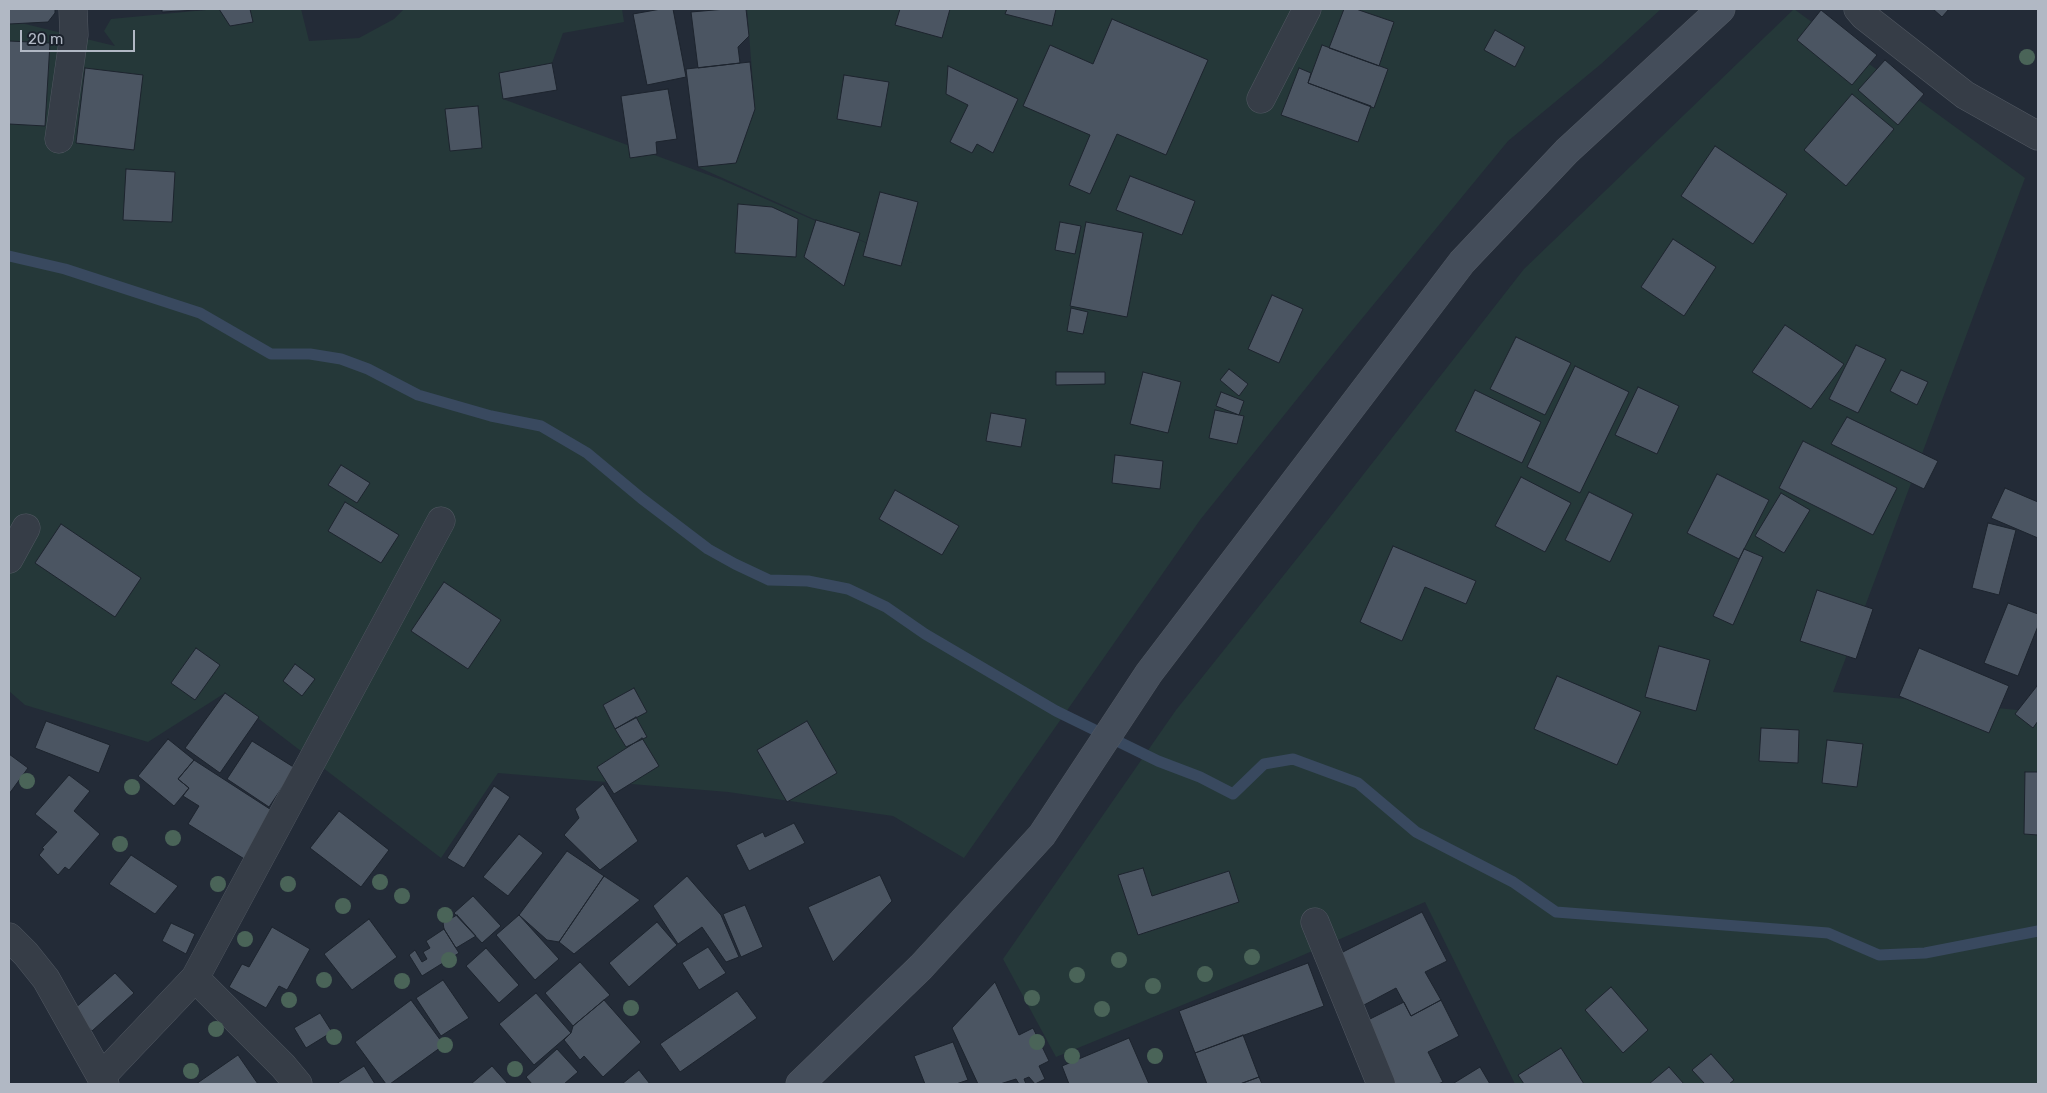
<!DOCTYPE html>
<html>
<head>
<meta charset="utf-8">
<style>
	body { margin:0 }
	#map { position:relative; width:2047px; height:1093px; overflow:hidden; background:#232b37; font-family:Rubik,sans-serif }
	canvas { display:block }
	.frame { position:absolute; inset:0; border:10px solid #b1b8c4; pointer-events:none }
	.scale { position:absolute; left:20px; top:30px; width:115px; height:22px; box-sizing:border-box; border:2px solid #b1b8c4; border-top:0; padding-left:6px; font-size:15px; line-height:18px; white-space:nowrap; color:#b1b8c4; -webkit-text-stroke:4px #1b222c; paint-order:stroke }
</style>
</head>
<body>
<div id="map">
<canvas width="2047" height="1093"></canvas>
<div class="frame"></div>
<div class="scale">20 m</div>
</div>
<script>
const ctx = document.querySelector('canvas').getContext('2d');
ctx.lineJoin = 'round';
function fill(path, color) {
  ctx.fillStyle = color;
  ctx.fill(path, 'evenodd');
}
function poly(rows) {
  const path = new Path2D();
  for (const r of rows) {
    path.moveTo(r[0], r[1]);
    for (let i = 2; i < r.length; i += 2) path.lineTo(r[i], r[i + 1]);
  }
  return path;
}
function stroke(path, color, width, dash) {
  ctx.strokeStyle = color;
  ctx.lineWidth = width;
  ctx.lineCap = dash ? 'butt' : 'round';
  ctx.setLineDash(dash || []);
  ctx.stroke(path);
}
fill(poly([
	[216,9,219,9,230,26,253,22,250,9,301,9,309,41,359,38,394,19,404,9,622,9,624,22,563,33,552,63,499,73,503,99,722,180,914,264,698,167,736,163,755,109,747,9,1661,9,1601,64,1508,141,1346,338,1200,520,964,858,893,816,728,792,498,773,441,858,225,693,148,742,25,705,9,691,9,20,115,46,104,31,111,19],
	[1794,9,2025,178,1833,692,2038,712,2038,1084,1515,1084,1425,902,1287,962,1056,1057,1003,959,1176,710,1327,521,1524,269]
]), '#253839');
stroke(poly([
	[9,256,65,269,200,313,271,354,310,354,341,359,368,369,418,395,491,416,541,426,587,453,641,498,708,549,735,564,769,580,808,581,848,589,886,607,925,634,1056,711,1158,761,1200,777,1233,794,1264,764,1293,759,1358,783,1416,832,1513,882,1556,912,1828,933,1879,955,1925,953,2038,931]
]), '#39495f', 11);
const building = poly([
	[9,9,55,9,55,13,48,22,9,24,9,9],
	[162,9,215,9,162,12,162,9],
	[219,9,250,9,253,22,230,26,219,9],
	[661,9,673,9,686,77,647,85,633,14,661,9],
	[726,9,746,9,749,36,738,47,740,63,698,68,691,12,726,9],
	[900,9,950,9,942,38,895,25,900,9],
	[1007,9,1056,9,1052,26,1005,14,1007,9],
	[1344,9,1356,9,1394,22,1379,66,1329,48,1344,9],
	[1933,9,1949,9,1942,17,1933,9],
	[1821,10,1877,55,1852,85,1797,40,1821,10],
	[1112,19,1208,60,1166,155,1117,134,1090,194,1069,185,1090,135,1023,106,1050,45,1093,64,1112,19],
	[1495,30,1525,47,1515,67,1484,50,1495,30],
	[9,41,50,43,45,126,9,124,9,41],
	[1322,45,1388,69,1374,108,1308,83,1322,45],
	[1885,60,1924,94,1898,125,1858,90,1885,60],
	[750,62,755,109,736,163,698,167,686,69,750,62],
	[552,63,557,90,503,99,499,73,552,63],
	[948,66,1018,99,993,153,977,144,972,153,950,142,968,105,946,94,948,66],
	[85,68,143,75,134,150,76,143,85,68],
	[1299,68,1311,73,1308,83,1371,106,1358,142,1281,115,1299,68],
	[844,75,889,82,881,127,837,119,844,75],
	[668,89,677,139,656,142,657,154,630,158,621,96,668,89],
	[1852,94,1894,129,1846,186,1804,150,1852,94],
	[478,106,482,148,450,151,445,109,478,106],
	[1715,146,1787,194,1753,244,1681,196,1715,146],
	[126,169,175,172,172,222,123,220,126,169],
	[1130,176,1195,201,1182,235,1116,210,1130,176],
	[880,192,918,202,901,266,863,256,880,192],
	[738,204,772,207,798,219,796,257,735,253,738,204],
	[816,220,860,233,844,286,804,257,816,220],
	[1060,222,1081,226,1075,254,1055,250,1060,222],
	[1086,222,1143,233,1127,317,1070,306,1086,222],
	[1673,239,1716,267,1684,316,1641,287,1673,239],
	[1272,295,1303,309,1279,363,1248,349,1272,295],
	[1071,308,1088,312,1083,334,1067,331,1071,308],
	[1785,325,1844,364,1811,409,1752,372,1785,325],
	[1516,337,1571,363,1545,415,1490,389,1516,337],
	[1856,345,1886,359,1858,413,1829,399,1856,345],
	[1575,366,1629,392,1580,493,1527,467,1575,366],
	[1229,369,1248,384,1239,396,1220,380,1229,369],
	[1901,370,1928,382,1917,405,1890,391,1901,370],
	[1056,372,1105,372,1105,384,1056,385,1056,372],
	[1143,372,1181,382,1168,433,1130,424,1143,372],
	[1638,387,1679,406,1657,454,1615,435,1638,387],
	[1475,390,1541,422,1522,463,1455,431,1475,390],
	[1221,392,1244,401,1239,415,1216,406,1221,392],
	[1215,410,1244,416,1237,444,1209,438,1215,410],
	[991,413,1026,419,1021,447,986,441,991,413],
	[1847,417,1938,461,1924,489,1831,444,1847,417],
	[1803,441,1897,488,1873,535,1779,488,1803,441],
	[1115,455,1163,461,1160,489,1112,483,1115,455],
	[341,465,370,483,357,503,328,485,341,465],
	[1717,474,1769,500,1739,559,1687,533,1717,474],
	[1521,477,1571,503,1545,552,1495,526,1521,477],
	[2005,488,2038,502,2038,538,1991,518,2005,488],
	[895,490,959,526,942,555,879,519,895,490],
	[1589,492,1633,514,1610,562,1565,540,1589,492],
	[1781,493,1810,510,1784,553,1755,536,1781,493],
	[345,502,399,535,381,563,328,531,345,502],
	[1988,523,2016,530,1999,595,1972,588,1988,523],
	[61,524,141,578,115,617,35,563,61,524],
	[1393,546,1476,581,1466,604,1425,587,1402,641,1360,622,1393,546],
	[1744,549,1763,557,1733,625,1713,616,1744,549],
	[444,582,501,620,468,669,411,631,444,582],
	[1817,590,1873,609,1856,659,1800,641,1817,590],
	[2008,603,2038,614,2038,626,2018,676,1984,663,2008,603],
	[1659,646,1710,660,1696,711,1645,697,1659,646],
	[196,648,220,665,195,700,171,683,196,648],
	[1919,648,2009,686,1989,733,1899,696,1919,648],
	[295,664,315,679,302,696,283,681,295,664],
	[1557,676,1641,712,1617,765,1534,729,1557,676],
	[2037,686,2038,687,2038,721,2033,728,2015,714,2037,686],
	[634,688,647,712,615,729,603,705,634,688],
	[225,693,259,717,220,773,185,748,225,693],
	[636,717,647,737,626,747,615,729,636,717],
	[46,721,110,745,99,773,35,748,46,721],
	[807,721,837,773,787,802,757,750,807,721],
	[1761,728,1799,730,1798,763,1759,761,1761,728],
	[642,738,659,766,614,794,597,767,642,738],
	[168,739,194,760,178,779,189,788,174,806,138,776,168,739],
	[1827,740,1863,744,1857,787,1822,783,1827,740],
	[252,741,295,768,269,807,227,779,252,741],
	[9,754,28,768,9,794,9,754],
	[194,760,276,813,246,860,188,824,199,806,183,796,189,788,178,779,194,760],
	[2025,772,2038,772,2038,835,2024,834,2025,772],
	[69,775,90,791,74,811,100,834,69,870,65,867,58,875,39,855,44,849,42,848,57,832,35,814,69,775],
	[603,784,638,841,600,870,564,835,579,818,575,809,603,784],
	[494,786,510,797,464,868,447,858,494,786],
	[339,811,389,850,361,887,310,848,339,811],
	[794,823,805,843,749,871,736,845,763,832,765,837,794,823],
	[519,834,543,853,508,896,483,877,519,834],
	[567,851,604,876,559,942,547,940,519,915,567,851],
	[131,855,178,886,155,914,109,884,131,855],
	[1143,868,1152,896,1229,871,1239,902,1138,935,1118,875,1143,868],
	[880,875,892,901,833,962,808,907,880,875],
	[604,876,640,900,574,954,559,942,604,876],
	[687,876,721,915,739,957,726,962,702,927,678,944,653,906,687,876],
	[473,896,501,926,482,943,454,913,473,896],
	[745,905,763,947,741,957,723,914,745,905],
	[1422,912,1447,961,1425,972,1441,1000,1411,1016,1396,988,1364,1005,1335,956,1422,912],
	[457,915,476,936,456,948,444,929,443,923,457,915],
	[519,915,559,959,535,980,496,935,519,915],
	[369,919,397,957,352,990,324,954,369,919],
	[657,922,677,945,629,987,609,963,657,922],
	[171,923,195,934,186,954,162,941,171,923],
	[272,927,310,949,287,990,279,986,266,1008,229,987,242,964,249,967,272,927],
	[444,929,459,953,422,976,409,955,415,950,422,962,427,959,423,952,430,948,426,941,444,929],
	[708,947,726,973,699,990,682,963,708,947],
	[486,948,519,985,499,1003,466,966,486,948],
	[580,962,610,995,573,1026,545,993,580,962],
	[1308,963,1324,1006,1195,1053,1179,1011,1308,963],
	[115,973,134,993,92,1031,73,1010,115,973],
	[443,980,469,1018,441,1036,416,998,443,980],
	[995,982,1019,1035,1033,1028,1049,1061,1039,1066,1045,1079,1035,1084,1029,1077,1024,1079,1026,1084,1019,1084,1016,1079,1000,1084,978,1084,952,1028,995,982],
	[1611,987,1648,1030,1623,1053,1585,1010,1611,987],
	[737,991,757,1018,680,1072,660,1044,737,991],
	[536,993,571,1033,534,1065,499,1024,536,993],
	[411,1000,444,1045,390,1084,386,1084,355,1042,411,1000],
	[604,1000,641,1042,603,1077,584,1056,580,1060,564,1040,571,1033,573,1026,604,1000],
	[1441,1000,1459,1036,1428,1052,1443,1082,1438,1084,1391,1084,1360,1024,1404,1002,1411,1016,1441,1000],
	[320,1013,332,1032,306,1048,294,1028,320,1013],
	[1243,1035,1259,1077,1240,1084,1207,1084,1195,1053,1243,1035],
	[1129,1038,1149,1084,1069,1084,1062,1066,1129,1038],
	[953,1042,968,1080,956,1084,925,1084,914,1056,953,1042],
	[1561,1048,1584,1084,1524,1084,1518,1075,1561,1048],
	[557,1049,578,1072,564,1084,532,1084,526,1077,557,1049],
	[1711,1054,1734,1080,1729,1084,1705,1084,1692,1070,1711,1054],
	[238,1055,258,1084,196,1084,238,1055],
	[364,1066,375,1084,336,1084,364,1066],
	[492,1066,508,1084,471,1084,492,1066],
	[1480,1067,1490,1084,1455,1084,1454,1083,1480,1067],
	[1669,1067,1684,1084,1649,1084,1669,1067],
	[639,1070,650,1084,622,1084,639,1070],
	[1259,1077,1262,1084,1240,1084,1259,1077]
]);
fill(building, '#4b5562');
stroke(building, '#1d242e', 1);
const street = poly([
	[1858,9,1864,16,1965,95,2038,136],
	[1261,99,1307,9],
	[59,139,74,35,73,9],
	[9,559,26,528],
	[1315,922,1381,1084],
	[9,937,26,954,46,979,105,1084],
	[195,978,283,1066,298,1084],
	[101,1077,195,978,441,521]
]);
const secondary = poly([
	[800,1084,921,967,1042,835,1149,673,1462,262,1567,151,1721,9]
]);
stroke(street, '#515862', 29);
stroke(secondary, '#515862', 29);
stroke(street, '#363d47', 28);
stroke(secondary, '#444d5a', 28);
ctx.fillStyle = '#4a6458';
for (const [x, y] of [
	[2027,57],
	[27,781],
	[132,787],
	[173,838],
	[120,844],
	[380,882],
	[218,884],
	[288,884],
	[402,896],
	[343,906],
	[445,915],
	[245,939],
	[1252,957],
	[449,960],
	[1119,960],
	[1205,974],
	[1077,975],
	[324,980],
	[402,981],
	[1153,986],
	[1032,998],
	[289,1000],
	[631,1008],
	[1102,1009],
	[216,1029],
	[334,1037],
	[1037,1042],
	[445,1045],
	[1072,1056],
	[1155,1056],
	[515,1069],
	[191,1071]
]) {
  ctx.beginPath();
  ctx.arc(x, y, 8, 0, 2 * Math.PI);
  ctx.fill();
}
</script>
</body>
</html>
